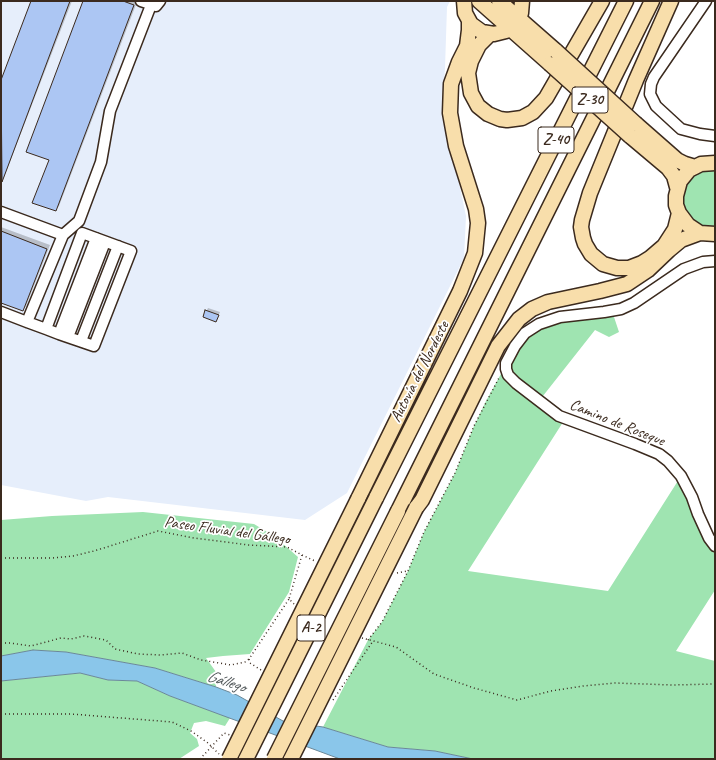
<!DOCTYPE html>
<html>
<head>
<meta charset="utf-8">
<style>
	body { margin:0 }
	#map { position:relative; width:716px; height:760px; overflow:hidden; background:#fff; font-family:Caveat,sans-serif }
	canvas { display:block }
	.frame { position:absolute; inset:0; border:2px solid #3b2a1e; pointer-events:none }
</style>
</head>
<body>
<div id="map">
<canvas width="716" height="760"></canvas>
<div class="frame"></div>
</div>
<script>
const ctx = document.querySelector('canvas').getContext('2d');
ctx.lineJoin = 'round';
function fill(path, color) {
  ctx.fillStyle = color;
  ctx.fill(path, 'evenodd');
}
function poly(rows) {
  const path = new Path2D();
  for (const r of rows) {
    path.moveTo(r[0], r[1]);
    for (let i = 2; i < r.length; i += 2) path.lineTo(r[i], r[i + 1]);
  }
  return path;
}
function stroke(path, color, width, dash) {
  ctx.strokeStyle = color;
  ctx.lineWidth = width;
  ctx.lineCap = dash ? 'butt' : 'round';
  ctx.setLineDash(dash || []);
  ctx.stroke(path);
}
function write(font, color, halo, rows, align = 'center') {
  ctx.font = font + ' Caveat,sans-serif';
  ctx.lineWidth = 3.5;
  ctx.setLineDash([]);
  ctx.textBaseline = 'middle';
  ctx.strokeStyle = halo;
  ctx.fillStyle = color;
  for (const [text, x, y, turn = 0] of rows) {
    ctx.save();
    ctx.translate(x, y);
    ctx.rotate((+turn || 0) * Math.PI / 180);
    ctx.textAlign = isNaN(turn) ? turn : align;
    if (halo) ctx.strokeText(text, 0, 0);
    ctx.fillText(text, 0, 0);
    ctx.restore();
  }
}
fill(poly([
	[1,1,450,1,447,7,445,68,442,117,458,178,466,216,464,258,347,493,305,520,108,497,86,501,1,485]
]), '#e6eefb');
fill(poly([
	[715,169,715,228,710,229,694,223,684,210,682,193,684,186,695,173,702,170],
	[612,311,619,332,609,337,595,330,539,401,565,419,468,571,608,591,681,476,715,546,715,590,676,651,715,661,715,759,473,759,435,751,388,747,323,727,368,640,382,622,408,571,424,532,455,473,474,426,486,401,502,372,531,328],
	[143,512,254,524,274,536,298,557,289,592,250,654,223,656,206,658,216,672,216,687,155,668,66,652,33,650,1,656,1,520,52,516],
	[80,673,108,680,137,681,170,696,230,718,225,726,206,721,194,723,190,733,197,739,199,746,179,759,1,759,1,681]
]), '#9fe4b1');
const water = poly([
	[33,650,66,652,155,668,216,687,237,695,283,721,323,727,388,747,435,751,473,759,340,759,170,696,137,681,108,680,80,673,1,681,1,656,33,650]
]);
fill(water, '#8ac6ea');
stroke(water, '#6a8898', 1);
fill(poly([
	[32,1,72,1,1,185,1,83],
	[84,1,137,2,59,206,55,210,50,160],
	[1,227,50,245,26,306,23,310,1,302],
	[208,308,220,312,216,321,204,316]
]), '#0003');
const building = poly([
	[31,1,70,1,2,182,1,80,31,1],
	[83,1,123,1,134,5,56,211,32,203,49,160,26,152,83,1],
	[1,231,47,249,23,311,1,303,1,231],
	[205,310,219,315,216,322,203,317,205,310]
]);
fill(building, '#acc6f3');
stroke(building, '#3b2a1e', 1);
const minor = poly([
	[141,1,156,6,160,1],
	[706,1,654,77,651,84,650,94,656,106,681,129,700,134,715,136],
	[1,212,63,235],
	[715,261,703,262,684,269,634,303,621,309,604,312,560,317,539,324,525,333,515,346,506,363,506,369,508,375,516,383,559,416,635,444,659,454,668,461,681,476,692,497,698,514,709,538,715,546],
	[1,312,27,322,46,329,59,334,94,346,131,251,82,233,46,329],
	[27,322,63,235,79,221,101,162,110,111,151,5],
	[59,334,96,238],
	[68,337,105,242],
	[81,341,118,246]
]);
const highway = poly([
	[464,1,465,13,471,24,482,32,494,34,506,31,516,22,521,13,522,1],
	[479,1,550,64],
	[499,1,556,51],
	[671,1,636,80,590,193,582,220,581,227,583,238,585,244,591,254,603,264,617,268,629,268,642,263,650,258,664,246,675,229,679,213],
	[490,34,479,45,471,61,468,73,471,93,478,106,488,114,500,119,507,120,522,118,533,112,546,98,602,1],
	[636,124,677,160,685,164,695,167],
	[630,136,668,168,674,176,677,187],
	[715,163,701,164,689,170,680,181,676,196,676,205,679,213,688,225,700,233,715,234],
	[376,498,626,1],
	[358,499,460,291,475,253,478,223,476,209,456,146,450,113,451,84,459,62,467,46,469,30,469,21],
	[416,508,422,500,498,346,519,319,532,309,548,302,600,291,627,284,648,270,669,250,681,240,700,233],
	[398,511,652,1]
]);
stroke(minor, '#3b2a1e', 13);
stroke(highway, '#3b2a1e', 17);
stroke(poly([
	[302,555,315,561],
	[1,558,52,558,73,556,94,551,158,531,194,538,249,545,287,547,302,555,289,599,294,604],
	[397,573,407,571],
	[362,638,396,647,434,674,474,688,517,700,551,691,583,686,615,683,673,685,715,684],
	[368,640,382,622,408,571,424,532,455,473,474,426,500,376],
	[1,643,10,643,31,646,61,638,71,639,84,636,106,640,115,649,138,654,160,655,182,653,201,660,231,665,245,662,249,659],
	[261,670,250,663,249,659,289,599],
	[333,700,373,641],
	[1,714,71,714,172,722,191,731,208,743,219,754],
	[200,759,224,733,230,735]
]), '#3b2a1e', 1.5, [1, 3]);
stroke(minor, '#fff', 10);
stroke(highway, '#f8deab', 14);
const highwayBridge = poly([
	[556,51,636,124],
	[550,64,630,136],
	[229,759,358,499],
	[246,759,376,498],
	[274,759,398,511],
	[291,759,416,508]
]);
stroke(highwayBridge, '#3b2a1e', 17, []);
stroke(highwayBridge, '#f8deab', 14);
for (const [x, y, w] of [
	[590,100,36],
	[556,140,36],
	[311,628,28]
]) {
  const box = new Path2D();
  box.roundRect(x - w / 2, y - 13, w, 26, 3);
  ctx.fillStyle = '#fff';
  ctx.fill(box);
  stroke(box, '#3b2a1e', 1);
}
write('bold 15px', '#3b2a1e', null, [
	["Z-30",590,100],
	["Z-40",556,140],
	["A-2",311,628]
]);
write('16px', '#3b2a1e', '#fff', [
	["Autovía del Nordeste",420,372,-63],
	["Camino de Roseque",617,423,22],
	["Paseo Fluvial del Gállego",227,531,8]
]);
write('italic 17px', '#53595b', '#fff', [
	["Gállego",226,682,18]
]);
</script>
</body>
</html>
